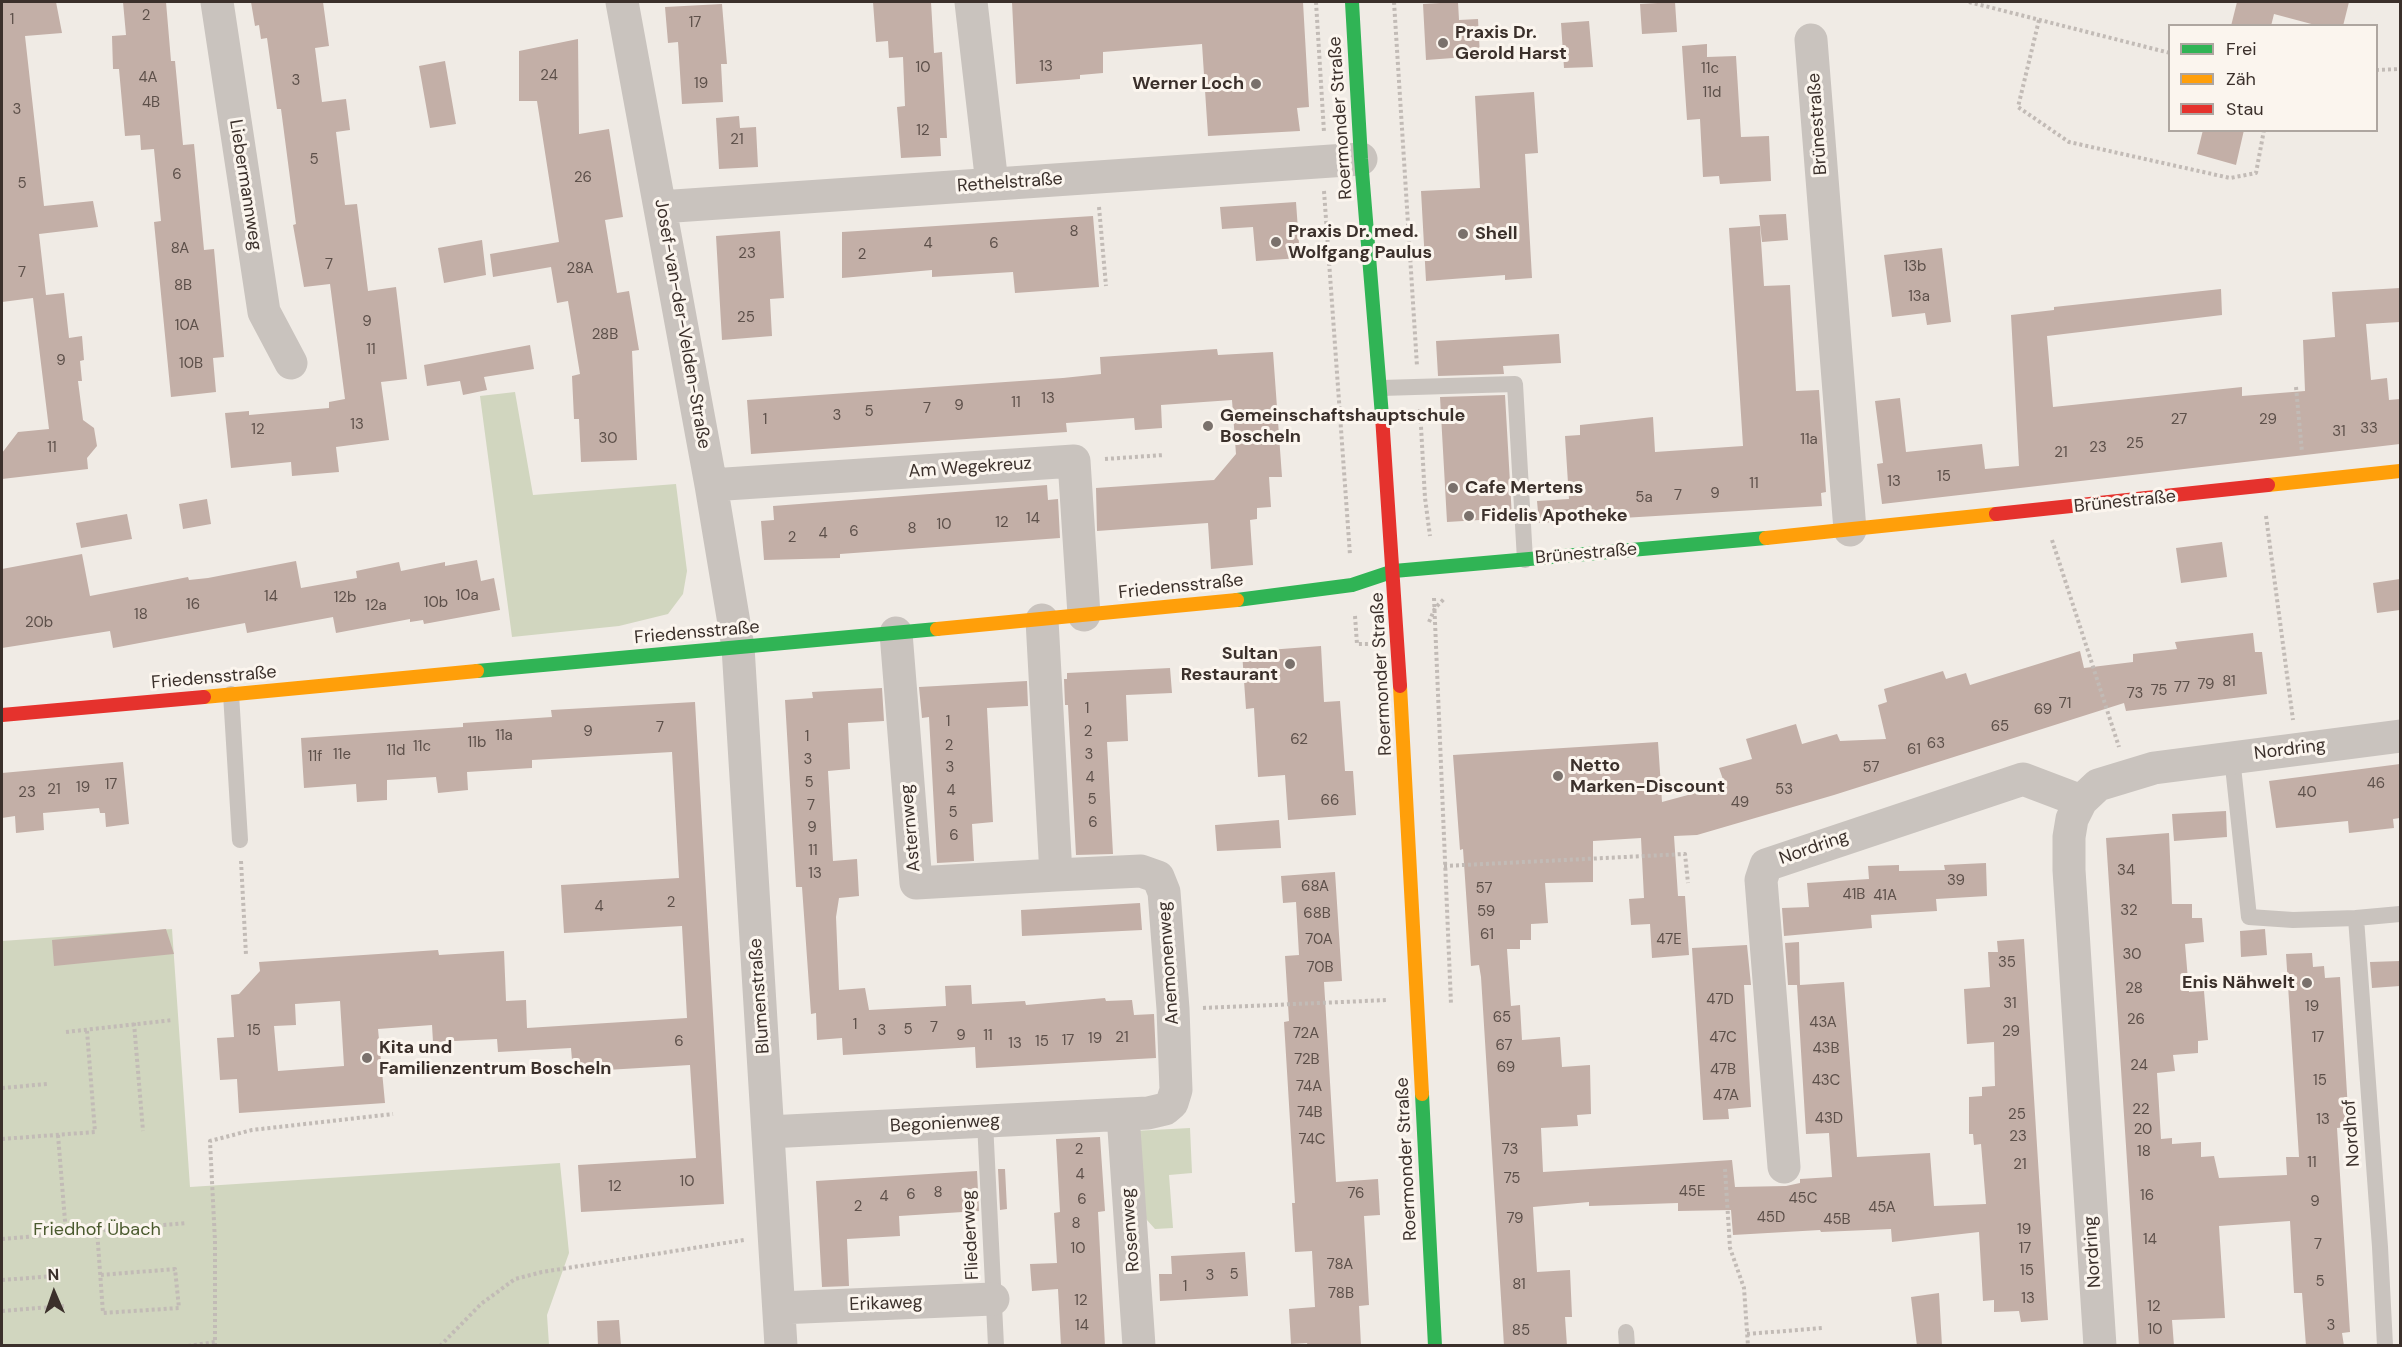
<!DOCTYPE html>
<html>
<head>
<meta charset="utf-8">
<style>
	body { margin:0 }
	#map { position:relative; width:2402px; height:1347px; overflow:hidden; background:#f0ebe5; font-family:"DM Sans",sans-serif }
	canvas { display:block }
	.frame { position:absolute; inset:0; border:3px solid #3b302b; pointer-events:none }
	.legend { position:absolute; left:2168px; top:24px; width:210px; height:108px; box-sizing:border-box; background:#fbf5ee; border:2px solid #aea6a0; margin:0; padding:8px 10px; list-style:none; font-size:18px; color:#3b302b }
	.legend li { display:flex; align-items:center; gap:12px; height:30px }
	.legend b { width:30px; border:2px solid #aea6a0 }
	.north { position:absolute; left:24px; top:1263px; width:60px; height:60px; -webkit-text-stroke:4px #fbf5ee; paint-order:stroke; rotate:358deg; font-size:16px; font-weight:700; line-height:24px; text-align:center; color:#3b302b }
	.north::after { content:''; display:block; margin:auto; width:21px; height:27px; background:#3b302b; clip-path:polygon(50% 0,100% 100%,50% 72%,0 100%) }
</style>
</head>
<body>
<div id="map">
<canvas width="2402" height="1347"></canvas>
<div class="frame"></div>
<ul class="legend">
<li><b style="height:8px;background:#30b455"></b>Frei</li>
<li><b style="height:8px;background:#ff9f0a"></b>Zäh</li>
<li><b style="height:8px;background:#e5322d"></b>Stau</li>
</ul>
<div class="north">N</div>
</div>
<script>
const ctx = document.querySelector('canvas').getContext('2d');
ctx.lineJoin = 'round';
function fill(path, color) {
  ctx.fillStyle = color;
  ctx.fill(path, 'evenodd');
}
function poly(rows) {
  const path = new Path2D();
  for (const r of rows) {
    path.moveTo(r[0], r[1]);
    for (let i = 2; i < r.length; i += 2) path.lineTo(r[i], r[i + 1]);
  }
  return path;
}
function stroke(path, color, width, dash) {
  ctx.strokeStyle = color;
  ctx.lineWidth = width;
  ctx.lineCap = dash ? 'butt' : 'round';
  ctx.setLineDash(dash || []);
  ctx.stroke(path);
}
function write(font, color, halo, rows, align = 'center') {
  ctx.font = font + ' "DM Sans",sans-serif';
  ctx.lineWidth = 6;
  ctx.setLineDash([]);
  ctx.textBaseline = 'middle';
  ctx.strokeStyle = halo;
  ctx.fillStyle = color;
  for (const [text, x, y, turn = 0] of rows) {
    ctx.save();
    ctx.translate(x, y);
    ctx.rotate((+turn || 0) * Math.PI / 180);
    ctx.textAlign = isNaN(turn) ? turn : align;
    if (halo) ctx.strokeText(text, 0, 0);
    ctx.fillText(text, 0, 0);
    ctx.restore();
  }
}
fill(poly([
	[515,392,533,495,676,484,687,571,683,594,668,614,619,626,512,637,480,396],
	[172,929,190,1187,560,1163,569,1253,547,1315,549,1345,2,1346,2,941],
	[1190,1128,1192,1173,1169,1175,1173,1228,1155,1229,1138,1210,1134,1131]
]), '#d1d6bf');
fill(poly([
	[2,2,56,2,62,33,25,36,44,206,93,201,98,227,39,234,46,295,64,293,69,338,82,336,84,360,80,361,82,381,78,381,83,420,94,428,97,446,87,458,88,469,2,479,2,453,18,432,49,429,33,298,2,302],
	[123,2,166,2,171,61,175,61,183,145,194,144,204,250,214,249,224,357,213,358,216,392,171,397,154,222,161,221,154,149,141,150,140,135,125,136,119,69,113,69,112,36,126,35],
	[251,2,323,2,329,46,315,48,322,102,346,99,350,130,336,132,345,205,357,204,368,291,396,287,407,379,381,382,389,440,336,447,339,472,292,476,291,462,231,468,225,413,249,411,249,415,329,408,329,402,345,399,330,284,304,287,293,225,296,224,281,109,277,109,267,38,261,39,259,25,255,26],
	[873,2,931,2,934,53,942,52,947,138,940,138,941,156,901,158,897,107,905,106,903,57,889,58,888,41,876,42],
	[1012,2,1303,2,1309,107,1297,108,1300,131,1208,136,1202,44,1103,52,1103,73,1080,75,1080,79,1016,84],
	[1458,2,1459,20,1478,19,1480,56,1426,60,1423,4],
	[1675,2,1677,32,1642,34,1640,4],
	[2237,2,2349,2,2343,26,2319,26,2274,14,2271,26,2231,26],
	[722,4,727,64,721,64,723,102,682,104,678,42,668,43,665,7],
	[1589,21,1593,67,1564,68,1561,23],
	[578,39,579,134,609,129,623,217,605,220,617,293,629,291,639,350,632,351,637,460,581,462,579,419,574,419,572,376,580,374,568,301,557,303,551,267,493,277,490,254,559,242,537,101,519,101,519,51],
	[1707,44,1707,57,1736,56,1741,137,1769,136,1771,181,1720,184,1719,176,1703,177,1700,119,1687,120,1682,46],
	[445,61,456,124,430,128,419,66],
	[1534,92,1538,153,1525,154,1532,278,1505,280,1505,275,1426,281,1421,191,1480,188,1475,96],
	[739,116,740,128,756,127,758,167,719,169,716,118],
	[2203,130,2244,130,2236,165,2197,154],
	[1296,202,1300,258,1256,261,1253,227,1222,229,1220,207],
	[1786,214,1788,240,1762,242,1759,215],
	[1093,216,1099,287,1015,293,1013,272,932,277,932,270,842,278,842,232],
	[1760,226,1764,286,1790,285,1796,391,1819,390,1826,492,1821,493,1822,506,1539,523,1537,501,1569,499,1565,436,1580,435,1580,425,1653,417,1655,452,1743,446,1729,228],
	[780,231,784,298,770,299,772,336,722,340,716,236],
	[482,240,486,275,444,283,438,248],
	[1942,248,1951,322,1927,325,1925,313,1892,317,1884,255],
	[2400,288,2400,322,2366,324,2371,380,2387,378,2389,400,2400,399,2400,444,1882,504,1877,464,1883,463,1875,401,1900,398,1906,452,1982,444,1985,469,2019,466,2011,315,2054,310,2054,307,2221,289,2222,315,2047,336,2053,407,2242,387,2242,396,2305,391,2303,340,2335,337,2332,292],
	[1559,334,1561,363,1503,366,1504,374,1438,376,1436,341],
	[530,345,534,369,484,377,487,390,463,395,460,381,427,386,424,365],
	[1217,349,1218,355,1273,352,1282,477,1269,477,1271,507,1257,508,1257,519,1250,520,1253,565,1211,569,1208,523,1097,531,1096,488,1214,480,1236,454,1232,400,1161,405,1162,428,1135,430,1134,418,1066,423,1067,432,751,454,747,400,1063,378,1101,374,1100,357],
	[1505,395,1512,518,1447,522,1440,397],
	[1047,485,1048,500,1058,499,1060,538,840,554,840,558,764,560,761,521,774,520,773,506],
	[207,499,211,524,183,529,179,504],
	[127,514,132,539,81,548,76,523],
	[2222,542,2227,577,2181,583,2176,548],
	[82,554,90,596,188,577,189,580,208,578,296,561,301,588,357,578,356,571,399,562,401,571,445,562,445,566,477,560,481,581,494,578,500,610,424,624,423,620,410,622,410,619,336,633,333,617,247,633,245,623,113,648,110,631,2,648,2,569],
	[2400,579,2400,610,2377,613,2373,583],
	[2253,633,2255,652,2262,652,2267,694,2126,711,2124,703,1834,795,1697,835,1674,836,1678,896,1685,896,1689,955,1652,958,1650,924,1631,925,1629,899,1644,898,1641,838,1593,841,1593,882,1545,883,1548,923,1531,924,1531,940,1520,940,1520,949,1507,949,1511,1006,1520,1005,1522,1040,1560,1037,1562,1067,1590,1065,1591,1114,1577,1115,1578,1126,1541,1128,1543,1172,1732,1160,1735,1187,1786,1186,1800,1183,1800,1179,1832,1177,1829,1133,1806,1134,1797,985,1788,985,1785,943,1799,942,1800,985,1844,982,1857,1157,1930,1153,1934,1206,1986,1204,1981,1144,1974,1145,1973,1134,1969,1134,1969,1097,1982,1096,1982,1087,1995,1086,1994,1042,1967,1044,1964,989,1990,987,1988,952,1998,952,1997,941,2024,939,2048,1320,2021,1322,2019,1311,1994,1312,1994,1300,1983,1301,1979,1232,1892,1242,1891,1229,1821,1232,1820,1230,1733,1235,1731,1210,1678,1211,1678,1203,1589,1206,1589,1202,1533,1207,1537,1272,1570,1270,1572,1317,1565,1317,1567,1346,1504,1346,1481,977,1479,965,1471,966,1463,849,1460,850,1453,755,1658,742,1662,802,1725,785,1719,768,1752,759,1746,739,1796,724,1802,744,1837,734,1840,741,1886,739,1878,705,1887,702,1884,689,1943,671,1946,679,1966,673,1970,685,2080,651,2084,668,2133,662,2133,654,2177,649,2175,642],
	[1321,646,1324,702,1340,701,1345,771,1353,771,1356,815,1288,820,1285,775,1258,777,1254,708,1246,709,1242,652],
	[1170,668,1172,693,1126,695,1128,741,1107,742,1113,854,1076,855,1068,705,1065,705,1064,679,1067,679,1067,673],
	[1027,681,1028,706,987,708,993,822,972,824,974,861,937,863,929,717,922,718,919,687],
	[882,688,884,721,848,723,850,769,828,771,833,861,857,859,859,896,839,898,836,917,839,990,865,988,869,1010,946,1006,945,986,971,985,972,1004,1025,1001,1026,1005,1105,998,1106,1001,1132,1000,1134,1015,1154,1014,1156,1058,976,1068,975,1047,843,1055,842,1038,817,1040,816,1013,811,1014,802,887,796,887,785,700,813,698,812,692],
	[695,702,724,1204,581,1212,578,1165,696,1158,690,1065,573,1072,571,1048,498,1052,497,1039,433,1042,432,1025,378,1029,385,1103,239,1113,237,1079,220,1080,217,1038,234,1037,231,995,239,994,260,971,259,962,438,950,439,955,504,951,506,1001,526,1000,527,1028,687,1018,682,926,564,933,561,885,679,878,672,752,532,760,532,768,467,772,468,790,438,793,436,777,387,780,387,800,357,802,356,784,304,788,301,738,463,727,463,723,552,717,551,710],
	[340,1001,344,1066,278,1071,274,1026,296,1025,295,1004],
	[123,762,129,824,106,827,105,813,100,813,99,808,43,813,44,830,16,833,15,816,2,818,2,773],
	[2400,764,2400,818,2393,819,2394,828,2349,833,2348,821,2276,828,2269,781],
	[2226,811,2227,837,2174,841,2172,814],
	[1279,820,1281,848,1217,851,1215,825],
	[2169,833,2172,904,2192,904,2192,918,2202,918,2204,942,2185,944,2189,992,2204,991,2208,1040,2198,1041,2198,1053,2173,1055,2175,1071,2157,1073,2161,1139,2172,1138,2172,1144,2201,1142,2201,1157,2214,1156,2219,1178,2287,1175,2286,1157,2299,1157,2286,954,2312,953,2313,967,2324,966,2325,978,2340,977,2349,1127,2337,1128,2350,1332,2342,1333,2344,1346,2306,1346,2302,1293,2294,1293,2290,1221,2219,1226,2225,1318,2172,1320,2174,1346,2139,1346,2106,838],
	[1986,863,1987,896,1936,899,1937,911,1871,915,1872,928,1784,936,1782,908,1809,907,1807,883,1869,879,1868,866,1899,865,1899,871,1945,870,1944,865],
	[1335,872,1342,981,1324,982,1336,1182,1378,1179,1380,1215,1364,1216,1369,1305,1359,1306,1361,1346,1308,1346,1307,1343,1291,1344,1289,1309,1315,1307,1312,1251,1295,1252,1292,1203,1295,1203,1284,1022,1289,1021,1285,956,1299,955,1296,902,1283,903,1281,876],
	[1140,903,1142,930,1022,936,1021,910],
	[166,929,174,954,54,966,52,940],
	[2265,929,2267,955,2241,957,2240,931],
	[1747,945,1751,985,1744,985,1751,1107,1728,1109,1729,1119,1703,1120,1692,948],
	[2400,961,2400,986,2372,988,2370,962],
	[1100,1137,1105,1211,1098,1212,1105,1346,1061,1346,1058,1289,1032,1291,1030,1264,1057,1263,1054,1213,1060,1212,1056,1139],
	[998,1169,1005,1169,1007,1209,1000,1210],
	[977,1171,979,1211,899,1216,900,1236,847,1239,849,1286,822,1287,816,1181],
	[1245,1252,1248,1296,1160,1301,1159,1274,1172,1274,1171,1256],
	[1939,1293,1942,1346,1917,1346,1911,1297],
	[619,1320,621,1346,598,1346,597,1321]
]), '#c3afa7');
stroke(poly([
	[1316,2,1324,132],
	[1394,2,1417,366],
	[1969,2,2170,53],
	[2039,20,2018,107,2069,142,2230,178,2256,173,2264,130],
	[2376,70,2400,69],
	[1324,191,1350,555],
	[1099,207,1106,286],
	[2296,387,2302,452],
	[1420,409,1425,498,1430,536],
	[1105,459,1164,455],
	[2266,516,2293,720],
	[2052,540,2119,747],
	[1434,598,1451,1004],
	[1355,616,1357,644,1369,644],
	[1429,622,1435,608,1444,599],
	[241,861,246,955],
	[1444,866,1685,854,1688,883],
	[1203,1008,1388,1000],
	[134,1023,143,1131],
	[66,1032,173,1020],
	[2,1088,47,1084],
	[58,1135,66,1233],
	[2,1139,95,1132,87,1031],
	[1725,1169,1730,1248,1744,1288,1748,1346],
	[97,1230,103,1313,179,1308,175,1269,101,1275],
	[2,1239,186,1223],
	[2,1280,55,1276],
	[2,1311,64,1306],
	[1747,1334,1823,1328],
	[188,1346,215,1342],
	[215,1346,215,1241,210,1141,252,1130,393,1114],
	[440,1346,481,1304,515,1279,542,1272,744,1240]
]), '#c2bbb6', 4, [3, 3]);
stroke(poly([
	[1381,388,1515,384,1525,560],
	[231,694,240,840],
	[2232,757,2249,917,2293,920,2356,918,2380,1247,2385,1346],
	[2356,918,2400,914],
	[985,1122,996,1346],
	[1626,1332,1627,1346]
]), '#c9c3be', 16);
stroke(poly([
	[217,2,264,312,291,363],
	[622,2,711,485,738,647,781,1346],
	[971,2,992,184],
	[1811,40,1850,530],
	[660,207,1361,159],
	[711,485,1074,461,1084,615],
	[896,633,916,883,1056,875],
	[1123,1115,1139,1346],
	[768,1132,1148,1113,1165,1109,1172,1103,1176,1090,1173,1009,1164,892,1158,877,1141,871,1056,875,1042,620],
	[1784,1167,1761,880,1766,865,2023,779,2081,801],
	[779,1308,993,1299],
	[2100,1346,2069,870,2069,837,2072,819,2081,801,2098,785,2154,768,2400,736]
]), '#c9c3be', 33);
stroke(poly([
	[1352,2,1361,159,1382,416],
	[1237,600,1352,585,1394,571,1766,538],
	[477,671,937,629],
	[1422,1094,1435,1346]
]), '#30b455', 14);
stroke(poly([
	[2268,485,2400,471],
	[1766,538,1996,514],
	[937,629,1237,600],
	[1400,686,1422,1094],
	[204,697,477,671]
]), '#ff9f0a', 14);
stroke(poly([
	[1382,416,1400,686],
	[1996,514,2268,485],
	[2,715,204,697]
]), '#e5322d', 14);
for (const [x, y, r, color] of [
	[1443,43,6,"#7a716c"],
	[1256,84,6,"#7a716c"],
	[1463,234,6,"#7a716c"],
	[1276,242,6,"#7a716c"],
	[1208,426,6,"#7a716c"],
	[1453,488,6,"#7a716c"],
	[1469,516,6,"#7a716c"],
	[1290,664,6,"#7a716c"],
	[1558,776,6,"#7a716c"],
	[2307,983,6,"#7a716c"],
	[367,1058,6,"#7a716c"]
]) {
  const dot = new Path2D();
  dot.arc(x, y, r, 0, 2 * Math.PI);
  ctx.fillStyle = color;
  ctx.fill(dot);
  stroke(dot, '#fbf5ee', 2);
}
write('15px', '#5d504a', null, [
	["2",146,16],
	["1",12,20],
	["17",695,23],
	["13",1046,67],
	["10",923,68],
	["11c",1710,69],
	["24",549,76],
	["4A",148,78],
	["3",296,81],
	["19",701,84],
	["11d",1712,93],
	["4B",151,103],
	["3",17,110],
	["12",923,131],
	["21",737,140],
	["5",314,160],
	["6",177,175],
	["26",583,178],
	["5",22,184],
	["8",1074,232],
	["4",928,244],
	["6",994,244],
	["8A",180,249],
	["23",747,254],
	["2",862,255],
	["7",329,265],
	["13b",1915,267],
	["28A",580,269],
	["7",22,273],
	["8B",183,286],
	["13a",1919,297],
	["25",746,318],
	["9",367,322],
	["10A",187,326],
	["28B",605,335],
	["11",371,350],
	["9",61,361],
	["10B",191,364],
	["13",1048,399],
	["11",1016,403],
	["9",959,406],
	["7",927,409],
	["5",869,412],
	["3",837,416],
	["1",765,420],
	["27",2179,420],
	["29",2268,420],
	["13",357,425],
	["33",2369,429],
	["12",258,430],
	["31",2339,432],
	["30",608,439],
	["11a",1809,440],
	["25",2135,444],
	["11",52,448],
	["23",2098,448],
	["21",2061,453],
	["15",1944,477],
	["13",1894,482],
	["11",1754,484],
	["9",1715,494],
	["7",1678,496],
	["5a",1644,498],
	["14",1033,519],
	["12",1002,523],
	["10",944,525],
	["8",912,529],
	["6",854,532],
	["4",823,534],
	["2",792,538],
	["10a",467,596],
	["14",271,597],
	["12b",345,598],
	["10b",436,603],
	["16",193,605],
	["12a",376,606],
	["18",141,615],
	["20b",39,623],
	["81",2229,682],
	["79",2206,685],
	["77",2182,688],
	["75",2159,691],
	["73",2135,694],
	["71",2065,704],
	["1",1087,709],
	["69",2043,710],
	["1",948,722],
	["65",2000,727],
	["7",660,728],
	["9",588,732],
	["2",1088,732],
	["11a",504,736],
	["1",807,737],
	["62",1299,740],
	["11b",477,743],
	["63",1936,744],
	["2",949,746],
	["11c",422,747],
	["61",1914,750],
	["11d",396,751],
	["11e",342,755],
	["3",1089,755],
	["11f",315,757],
	["3",808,760],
	["3",950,768],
	["57",1871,768],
	["4",1090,778],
	["5",809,783],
	["46",2376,784],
	["17",111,785],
	["19",83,788],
	["21",54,790],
	["53",1784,790],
	["4",951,791],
	["23",27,793],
	["40",2307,793],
	["5",1092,800],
	["66",1330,801],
	["49",1740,803],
	["7",811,806],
	["5",953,813],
	["6",1093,823],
	["9",812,828],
	["6",954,836],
	["11",813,851],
	["34",2126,871],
	["13",815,874],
	["39",1956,881],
	["68A",1315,887],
	["57",1484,889],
	["41B",1854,895],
	["41A",1885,896],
	["2",671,903],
	["4",599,907],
	["32",2129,911],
	["59",1486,912],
	["68B",1317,914],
	["61",1487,935],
	["70A",1319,940],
	["47E",1669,940],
	["30",2132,955],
	["35",2007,963],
	["70B",1320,968],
	["28",2134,989],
	["47D",1720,1000],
	["31",2010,1004],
	["19",2312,1007],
	["65",1502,1018],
	["26",2136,1020],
	["43A",1823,1023],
	["1",855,1025],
	["7",934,1028],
	["5",908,1030],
	["15",254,1031],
	["3",882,1031],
	["29",2011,1032],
	["72A",1306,1034],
	["9",961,1036],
	["11",988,1036],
	["21",1122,1038],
	["47C",1723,1038],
	["17",2318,1038],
	["19",1095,1039],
	["17",1068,1041],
	["6",679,1042],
	["15",1042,1042],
	["13",1015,1044],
	["67",1504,1046],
	["43B",1826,1049],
	["72B",1307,1060],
	["24",2139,1066],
	["69",1506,1068],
	["47B",1723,1070],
	["43C",1826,1081],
	["15",2320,1081],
	["74A",1309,1087],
	["47A",1726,1096],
	["22",2141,1110],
	["74B",1310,1113],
	["25",2017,1115],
	["43D",1829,1119],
	["13",2323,1120],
	["20",2143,1130],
	["23",2018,1137],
	["74C",1312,1140],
	["2",1079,1150],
	["73",1510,1150],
	["18",2144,1152],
	["11",2312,1163],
	["21",2020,1165],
	["4",1080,1175],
	["75",1512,1179],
	["10",687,1182],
	["12",615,1187],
	["45E",1692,1192],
	["8",938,1193],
	["76",1356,1194],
	["6",911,1195],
	["16",2147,1196],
	["4",884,1197],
	["45C",1803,1199],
	["6",1082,1200],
	["9",2315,1202],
	["2",858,1207],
	["45A",1882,1208],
	["45D",1771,1218],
	["79",1515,1219],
	["45B",1837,1220],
	["8",1076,1224],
	["19",2024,1230],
	["14",2150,1240],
	["7",2318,1245],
	["10",1078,1249],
	["17",2025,1249],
	["78A",1340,1265],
	["15",2027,1271],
	["5",1234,1275],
	["3",1210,1276],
	["5",2320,1282],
	["81",1519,1285],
	["1",1185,1287],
	["78B",1341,1294],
	["13",2028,1299],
	["12",1081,1301],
	["12",2154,1307],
	["14",1082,1326],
	["3",2331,1326],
	["10",2155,1330],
	["85",1521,1331]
]);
write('bold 18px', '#3b302b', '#fbf5ee', [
	["Praxis Dr.",1455,33],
	["Gerold Harst",1455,54],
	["Werner Loch",1244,84,"right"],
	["Praxis Dr. med.",1288,232],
	["Wolfgang Paulus",1288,253],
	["Shell",1475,234],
	["Gemeinschaftshauptschule",1220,416],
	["Boscheln",1220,437],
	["Cafe Mertens",1465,488],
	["Fidelis Apotheke",1481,516],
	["Sultan",1278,654,"right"],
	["Restaurant",1278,675,"right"],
	["Netto",1570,766],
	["Marken-Discount",1570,787],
	["Enis Nähwelt",2295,983,"right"],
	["Kita und",379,1048],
	["Familienzentrum Boscheln",379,1069]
], 'left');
write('18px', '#3b302b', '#fbf5ee', [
	["Roermonder Straße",1341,118,-94],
	["Brünestraße",1818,124,-94],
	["Rethelstraße",1010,183,-4],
	["Liebermannweg",245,185,81],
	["Josef-van-der-Velden-Straße",682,324,80],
	["Am Wegekreuz",970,468,-4],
	["Brünestraße",2125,502,-6],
	["Brünestraße",1586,554,-5],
	["Friedensstraße",1181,587,-6],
	["Friedensstraße",697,633,-5],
	["Roermonder Straße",1382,674,-93],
	["Friedensstraße",214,678,-5],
	["Nordring",2290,750,-7],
	["Asternweg",911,828,-95],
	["Nordring",1814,848,-19],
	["Anemonenweg",1169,963,-94],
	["Blumenstraße",760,996,-94],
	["Begonienweg",945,1124,-3],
	["Nordhof",2352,1133,-94],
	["Roermonder Straße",1407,1159,-93],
	["Rosenweg",1131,1230,-94],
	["Fliederweg",971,1235,-93],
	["Nordring",2093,1252,-94],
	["Erikaweg",886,1304,-2]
]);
write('18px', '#4a5a2e', '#fbf5ee', [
	["Friedhof Übach",97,1230]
]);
</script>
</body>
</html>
